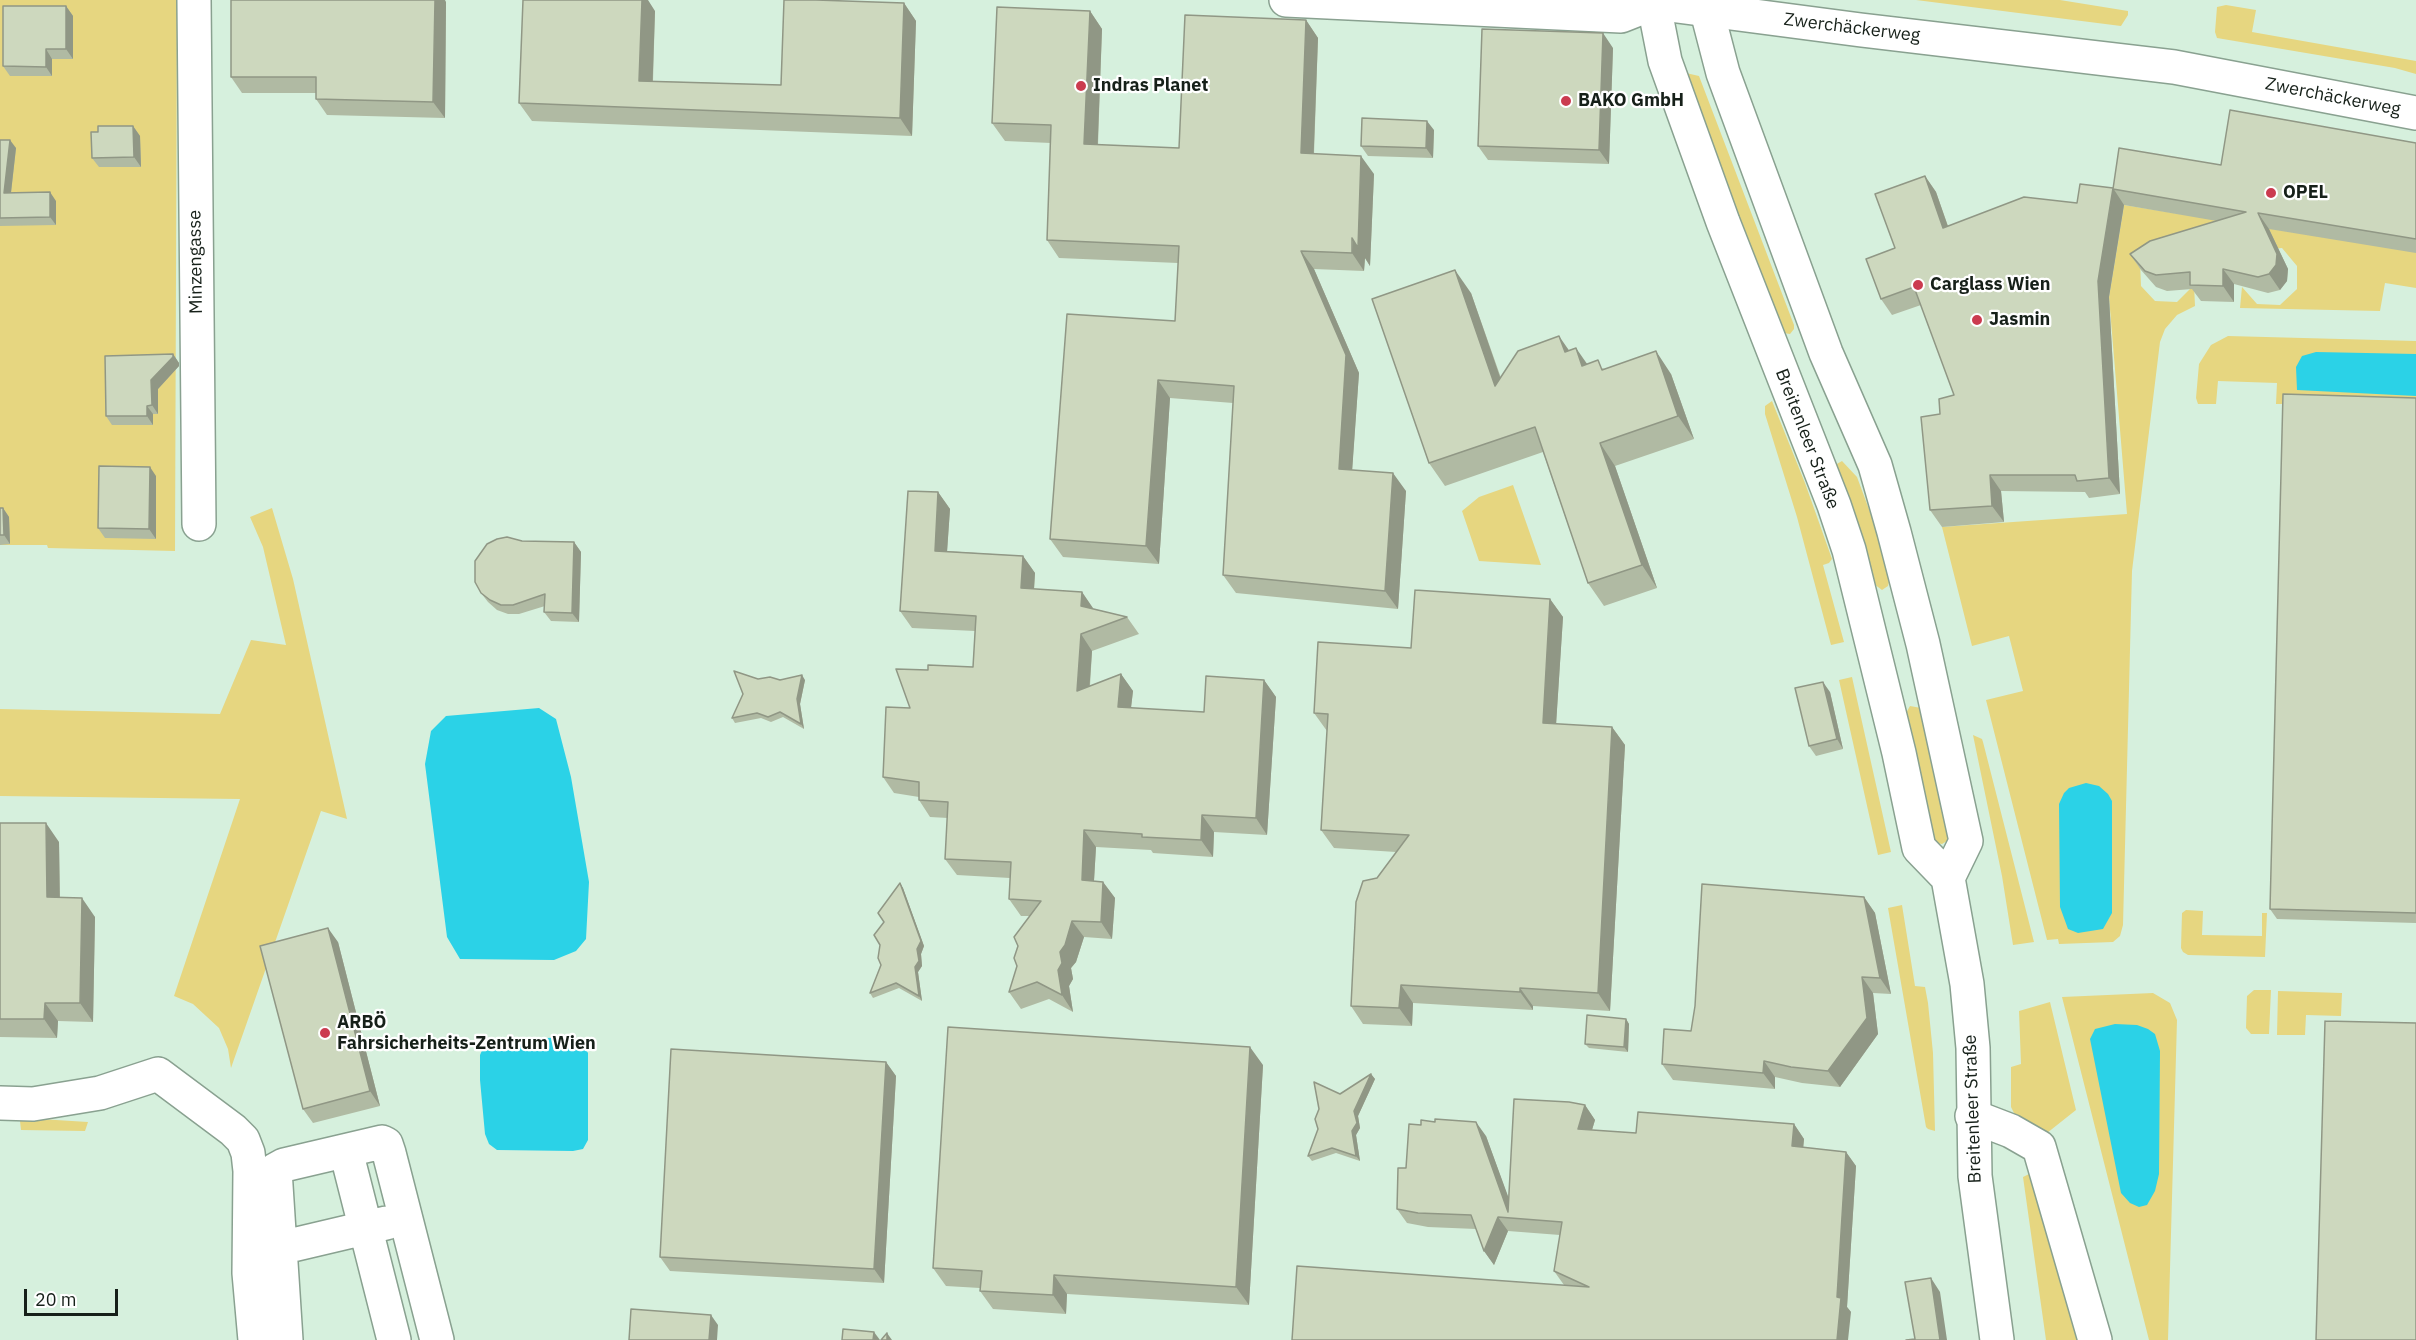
<!DOCTYPE html>
<html>
<head>
<meta charset="utf-8">
<style>
	body { margin:0 }
	#map { position:relative; width:2416px; height:1340px; overflow:hidden; background:#d6f0dd; font-family:"IBM Plex Sans",sans-serif }
	canvas { display:block }
	.scale { position:absolute; left:24px; top:1289px; width:94px; height:27px; box-sizing:border-box; border:3px solid #162019; border-top:0; padding-left:8px; font-size:18px; line-height:21px; white-space:nowrap; color:#162019; -webkit-text-stroke:4px #fff; paint-order:stroke }
</style>
</head>
<body>
<div id="map">
<canvas width="2416" height="1340"></canvas>
<div class="scale">20 m</div>
</div>
<script>
const ctx = document.querySelector('canvas').getContext('2d');
ctx.lineJoin = 'round';
function fill(path, color) {
  ctx.fillStyle = color;
  ctx.fill(path, 'evenodd');
}
function poly(rows) {
  const path = new Path2D();
  for (const r of rows) {
    path.moveTo(r[0], r[1]);
    for (let i = 2; i < r.length; i += 2) path.lineTo(r[i], r[i + 1]);
  }
  return path;
}
function stroke(path, color, width, dash) {
  ctx.strokeStyle = color;
  ctx.lineWidth = width;
  ctx.lineCap = dash ? 'butt' : 'round';
  ctx.setLineDash(dash || []);
  ctx.stroke(path);
}
function write(font, color, halo, rows, align = 'center') {
  ctx.font = font + ' "IBM Plex Sans",sans-serif';
  ctx.lineWidth = 4.5;
  ctx.setLineDash([]);
  ctx.textBaseline = 'middle';
  ctx.strokeStyle = halo;
  ctx.fillStyle = color;
  for (const [text, x, y, turn = 0] of rows) {
    ctx.save();
    ctx.translate(x, y);
    ctx.rotate((+turn || 0) * Math.PI / 180);
    ctx.textAlign = isNaN(turn) ? turn : align;
    if (halo) ctx.strokeText(text, 0, 0);
    ctx.fillText(text, 0, 0);
    ctx.restore();
  }
}
fill(poly([
	[0,0,177,0,175,551,48,548,47,545,0,545],
	[1916,0,2060,0,2128,11,2128,15,2121,26],
	[2226,5,2256,10,2252,32,2416,61,2416,74,2395,68,2217,38,2215,32,2217,7],
	[1686,73,1699,76,1794,325,1794,329,1790,334,1783,333],
	[2124,205,2416,252,2416,288,2385,283,2380,311,2240,308,2242,287,2257,304,2280,305,2297,289,2297,266,2282,248,2140,261,2141,286,2155,301,2177,302,2194,285,2195,306,2177,315,2165,329,2160,342,2132,571,2123,925,2120,936,2113,942,2059,944,2058,939,2047,940,1986,700,2023,691,2009,636,1972,646,1942,527,2127,514,2109,297],
	[2228,336,2416,341,2416,403,2276,404,2277,383,2218,381,2216,404,2198,404,2196,398,2199,364,2211,345],
	[1772,401,1805,483,1832,559,1829,563,1823,565,1844,642,1831,645,1797,517,1765,414,1765,406],
	[1842,461,1857,477,1877,531,1889,582,1888,586,1882,590,1874,584,1835,465],
	[1513,485,1541,565,1479,561,1462,511,1479,497],
	[272,508,293,579,347,819,321,811,231,1068,228,1049,219,1028,193,1004,174,996,240,799,0,796,0,709,220,714,251,640,286,645,263,547,250,517],
	[1852,677,1891,852,1878,855,1839,680],
	[1910,706,1921,708,1948,834,1947,841,1942,844,1937,843,1933,839,1906,713],
	[1973,735,1982,739,1983,742,2034,942,2013,945,2002,876],
	[1902,905,1915,986,1925,987,1928,1003,1933,1053,1935,1131,1928,1129,1926,1127,1888,908],
	[2186,910,2203,911,2202,935,2262,936,2262,913,2267,913,2265,957,2188,955,2183,952,2181,948,2182,913],
	[2254,990,2271,990,2269,1034,2251,1034,2246,1028,2247,996],
	[2278,991,2342,993,2341,1016,2306,1015,2305,1035,2277,1035],
	[2153,993,2170,1003,2177,1020,2168,1340,2149,1340,2062,997],
	[2050,1002,2076,1110,2047,1133,2015,1115,2011,1107,2011,1067,2021,1064,2019,1011],
	[24,1118,88,1122,85,1131,21,1130,20,1121],
	[2029,1174,2047,1191,2078,1340,2046,1340,2023,1177]
]), '#e6d680');
fill(poly([
	[2316,352,2416,354,2416,396,2297,390,2296,367,2302,356],
	[539,708,556,719,571,777,589,882,586,939,576,951,554,960,460,959,447,937,425,764,431,731,446,716],
	[2086,783,2099,786,2108,794,2112,801,2112,913,2103,929,2078,933,2068,929,2060,907,2059,804,2064,793,2069,788],
	[2115,1024,2137,1025,2148,1029,2155,1034,2160,1051,2159,1174,2155,1191,2147,1205,2139,1207,2130,1203,2121,1193,2090,1039,2095,1029],
	[565,1037,581,1042,588,1053,588,1140,583,1149,573,1151,497,1150,489,1144,485,1134,480,1080,480,1055,484,1046,492,1041]
]), '#2bd2e7');
const minor = poly([
	[194,0,199,524],
	[1286,0,1621,16,1654,3,1861,30,2174,67,2416,113],
	[0,1103,33,1104,100,1093,158,1074,233,1130,243,1140,248,1153,250,1171,249,1273,255,1340],
	[1972,1116,2011,1131,2039,1147,2095,1340],
	[346,1151,394,1340],
	[280,1248,386,1223],
	[286,1340,275,1170,284,1165,382,1142,386,1144,389,1153,437,1340]
]);
const major = poly([
	[1653,0,1665,61,1723,222,1834,505,1849,550,1899,753,1919,848,1948,878,1967,984,1973,1048,1975,1176,1997,1340],
	[1704,0,1723,73,1826,353,1875,465,1894,532,1923,644,1966,841,1948,878]
]);
stroke(minor, '#89a190', 36);
stroke(major, '#89a190', 36);
stroke(minor, '#fff', 33);
stroke(major, '#fff', 33);
fill(poly([
	[446,2,445,118,327,115,316,99,316,93,242,93,231,77],
	[904,3,916,21,912,136,532,121,519,103,655,11,653,81,781,85],
	[66,6,73,16,73,59,52,59,52,76,10,76,3,66],
	[1090,11,1102,29,1098,145,1179,148,1306,20,1318,38,1314,154,1374,174,1370,266,1365,258,1364,271,1314,269,1359,373,1352,470,1406,491,1398,609,1236,593,1223,575,1233,403,1170,398,1159,564,1063,557,1050,539,1175,321,1178,263,1059,258,1047,240,1051,143,1005,141,992,123],
	[1613,48,1609,164,1488,160,1478,146],
	[133,126,140,136,141,167,99,167,92,158,98,132],
	[1434,130,1433,158,1368,156,1361,146],
	[0,140,16,148,11,193,56,201,56,225,0,226],
	[2416,143,2416,253,2269,229,2288,269,2287,281,2280,290,2268,293,2234,284,2234,302,2201,301,2192,289,2167,291,2156,287,2141,270,2130,254,2217,221,2124,205,2109,297,2120,494,2089,498,2085,492,2001,491,2004,522,1942,527,1930,510,1940,414,1954,395,1921,305,1892,315,1881,299,1895,248,1925,176,1936,192,1948,226,2077,203,2113,188,2221,165],
	[1471,293,1501,378,1569,350,1587,364,1605,369,1671,374,1694,439,1615,466,1657,588,1604,606,1588,583,1543,452,1445,486,1429,463],
	[173,354,179,363,179,366,158,389,158,414,153,414,153,425,112,425,106,416],
	[2416,398,2416,923,2277,919,2270,909],
	[156,476,156,539,105,538,98,528],
	[938,492,950,509,947,551,1023,556,1035,573,1034,589,1082,592,1093,609,1127,617,1139,634,1092,651,1090,686,1121,674,1133,691,1131,708,1204,712,1264,680,1276,697,1267,835,1214,832,1213,857,1153,853,1151,850,1096,847,1094,881,1103,882,1115,898,1112,939,1084,937,1076,962,1071,968,1073,979,1069,986,1073,1012,1049,999,1021,1009,1009,992,1017,966,1029,916,1021,916,1009,899,1010,878,957,875,945,859,948,818,930,817,919,800,919,797,894,793,883,777,910,708,928,670,973,667,975,631,912,628,900,611],
	[0,508,3,508,9,517,10,544,0,545],
	[522,541,574,542,581,552,579,622,551,621,544,612,545,606,519,614,508,614,497,610,488,602,481,593],
	[1550,599,1563,617,1556,724,1612,727,1625,745,1610,1011,1533,1006,1533,1010,1413,1003,1412,1026,1363,1024,1351,1006,1377,878,1396,852,1334,848,1321,830,1327,731,1314,713,1411,648],
	[758,679,805,680,800,704,804,729,783,717,771,722,761,718,735,723,732,718],
	[1830,692,1843,749,1816,756,1809,746],
	[0,823,59,842,60,898,95,917,93,1022,58,1021,57,1038,0,1037],
	[900,883,903,888,924,946,921,954,922,966,918,972,922,1001,899,988,873,998,870,993,881,965,884,922],
	[1864,897,1875,913,1891,994,1873,993,1878,1034,1840,1087,1802,1083,1775,1077,1775,1089,1673,1080,1662,1064,1691,1031],
	[338,942,380,1106,313,1123,303,1109],
	[1626,1019,1629,1024,1628,1052,1589,1048,1585,1044],
	[886,1062,896,1076,884,1283,670,1271,660,1257],
	[1263,1065,1249,1305,1067,1294,1066,1314,993,1309,980,1291,980,1288,946,1286,933,1268],
	[1371,1074,1375,1079,1358,1116,1360,1128,1356,1135,1360,1161,1336,1153,1312,1161,1308,1156],
	[1585,1105,1595,1120,1592,1130,1636,1133,1794,1124,1804,1139,1803,1148,1846,1152,1856,1166,1847,1307,1851,1312,1564,1285,1554,1271,1560,1235,1508,1231,1494,1265,1484,1251,1476,1229,1428,1227,1407,1223,1397,1209,1406,1168,1486,1136,1509,1200]
]), '#b0baa3');
fill(poly([
	[435,0,445,0,446,2,445,118,433,102],
	[642,0,648,0,655,11,652,99,639,81],
	[904,3,916,21,912,136,900,118],
	[66,6,73,16,73,59,66,49],
	[1090,11,1102,29,1097,162,1084,144],
	[1306,20,1318,38,1313,171,1301,153],
	[1603,33,1613,48,1609,164,1599,150],
	[46,49,52,59,52,76,46,67],
	[1427,121,1434,130,1433,158,1426,148],
	[133,126,140,136,141,167,134,157],
	[10,140,16,148,10,201,4,193],
	[1361,156,1374,174,1370,266,1365,258,1364,271,1352,253],
	[1925,176,1936,192,1954,244,1943,228],
	[2113,188,2124,205,2109,297,2120,494,2109,478,2098,281],
	[50,192,56,201,56,225,50,217],
	[2258,213,2269,229,2288,269,2287,281,2280,290,2269,274],
	[1301,251,1314,269,1359,373,1351,487,1339,469],
	[2223,269,2234,284,2234,302,2223,286],
	[1455,270,1471,293,1511,409,1495,386],
	[1559,336,1575,359,1565,352],
	[1576,348,1592,371,1582,366],
	[1656,351,1671,374,1694,439,1678,416],
	[173,354,179,363,179,366,158,389,158,414,152,405,151,380],
	[1158,380,1170,398,1159,564,1146,546],
	[147,406,153,414,153,425,147,416],
	[1600,443,1615,466,1657,588,1642,565],
	[150,467,156,476,156,539,149,529],
	[1393,473,1406,491,1398,609,1385,591],
	[1990,475,2001,491,2004,522,1992,506],
	[938,492,950,509,946,567,935,551],
	[3,508,9,517,10,544,4,535],
	[574,542,581,552,579,622,572,613],
	[1023,556,1035,573,1033,605,1021,588],
	[1082,592,1093,608,1093,623,1081,606],
	[1550,599,1563,617,1555,741,1543,723],
	[1081,634,1092,651,1088,707,1077,691],
	[1121,674,1133,691,1129,724,1118,707],
	[802,675,805,680,800,704,804,729,801,724,797,699],
	[1264,680,1276,697,1267,835,1256,818],
	[1823,682,1830,692,1843,749,1837,739],
	[1612,727,1625,745,1610,1011,1598,993],
	[1202,815,1214,832,1213,857,1201,840],
	[46,823,59,842,60,916,47,897],
	[1084,830,1096,847,1093,897,1082,880],
	[1103,882,1115,898,1112,939,1101,922],
	[900,883,903,888,924,946,921,954,922,966,918,972,922,1001,919,996,915,967],
	[1864,897,1875,913,1891,994,1880,978],
	[82,898,95,917,93,1022,80,1003],
	[1072,921,1084,937,1076,962,1071,968,1073,979,1069,986,1073,1012,1062,995,1058,970,1060,952],
	[328,928,338,942,380,1106,370,1091],
	[1862,977,1873,993,1878,1034,1840,1087,1828,1071],
	[1401,985,1413,1003,1412,1026,1399,1008],
	[1520,988,1533,1006,1533,1010,1520,992],
	[45,1003,58,1021,57,1038,44,1019],
	[1626,1019,1629,1024,1628,1052,1624,1047],
	[1250,1047,1263,1065,1249,1305,1236,1287],
	[1764,1061,1775,1077,1775,1089,1763,1073],
	[886,1062,896,1076,884,1283,874,1269],
	[1371,1074,1375,1079,1358,1116,1360,1128,1356,1135,1360,1161,1356,1156,1352,1131,1354,1111],
	[1585,1105,1595,1120,1588,1143,1578,1129],
	[1476,1122,1486,1136,1516,1218,1508,1212],
	[1794,1124,1804,1139,1802,1161,1792,1146],
	[1846,1152,1856,1166,1847,1307,1851,1312,1848,1340,1837,1340,1837,1297],
	[1498,1217,1508,1231,1494,1265,1484,1251],
	[1054,1275,1067,1294,1066,1314,1053,1295],
	[1931,1278,1940,1292,1947,1340,1940,1340],
	[711,1315,718,1325,717,1340,709,1340],
	[874,1332,880,1340,873,1340],
	[887,1333,892,1340,887,1340]
]), '#909785');
const building = poly([
	[231,0,435,0,433,102,316,99,316,77,231,77,231,0],
	[523,0,642,0,639,81,781,85,784,0,816,0,904,3,900,118,519,103,523,0],
	[3,6,66,6,66,49,46,49,46,67,3,66,3,6],
	[997,7,1090,11,1084,144,1179,148,1185,15,1306,20,1301,153,1361,156,1358,248,1352,238,1352,253,1301,251,1346,355,1339,469,1393,473,1385,591,1223,575,1234,386,1158,380,1146,546,1050,539,1067,314,1175,321,1179,246,1047,240,1051,125,992,123,997,7],
	[1482,29,1603,33,1599,150,1478,146,1482,29],
	[2230,110,2416,143,2416,239,2258,213,2277,254,2276,265,2269,274,2258,277,2223,269,2223,286,2190,285,2190,272,2156,275,2145,271,2130,254,2150,241,2246,212,2113,189,2119,148,2221,165,2230,110],
	[1362,118,1427,121,1426,148,1361,146,1362,118],
	[98,126,133,126,134,157,92,158,91,132,98,132,98,126],
	[0,140,10,140,4,193,50,192,50,217,0,218,0,140],
	[1925,176,1943,228,2024,197,2077,203,2080,184,2113,188,2098,281,2109,478,2077,481,2075,475,1990,475,1992,506,1930,510,1921,417,1940,414,1939,399,1954,395,1914,287,1881,299,1866,259,1895,248,1875,194,1925,176],
	[1455,270,1495,386,1518,351,1559,336,1565,352,1576,348,1582,366,1598,360,1602,370,1656,351,1678,416,1600,443,1642,565,1588,583,1535,427,1429,463,1372,299,1455,270],
	[173,354,173,357,151,380,152,405,147,406,147,416,106,416,105,356,173,354],
	[2283,394,2416,398,2416,913,2270,909,2283,394],
	[99,466,150,467,149,529,98,528,99,466],
	[908,491,938,492,935,551,1023,556,1021,588,1082,592,1081,606,1127,617,1081,634,1077,691,1121,674,1118,707,1204,712,1206,676,1264,680,1256,818,1202,815,1201,840,1142,837,1142,834,1084,830,1082,880,1103,882,1101,922,1072,921,1065,945,1060,952,1062,963,1058,970,1062,995,1037,982,1009,992,1017,966,1014,958,1018,946,1014,937,1041,901,1009,899,1011,862,945,859,948,802,919,800,919,782,883,777,886,707,910,708,896,669,928,670,928,665,973,667,976,616,900,611,908,491],
	[0,508,3,508,4,535,0,535,0,508],
	[507,537,522,541,574,542,572,613,544,612,545,594,513,605,501,605,490,600,481,593,475,582,475,561,487,544,497,539,507,537],
	[1415,590,1550,599,1543,723,1612,727,1598,993,1520,988,1520,992,1401,985,1399,1008,1351,1006,1356,902,1363,881,1377,878,1409,835,1321,830,1328,714,1314,713,1318,642,1411,648,1415,590],
	[734,671,758,679,770,677,780,680,802,675,797,699,801,724,780,712,768,717,757,713,732,718,743,694,734,671],
	[1823,682,1837,739,1809,746,1795,688,1823,682],
	[0,823,46,823,47,897,82,898,80,1003,45,1003,44,1019,0,1019,0,823],
	[900,883,921,941,917,949,919,961,915,967,919,996,896,983,870,993,881,965,878,958,880,945,874,935,884,922,878,913,900,883],
	[1702,884,1864,897,1880,978,1862,977,1867,1018,1828,1071,1791,1067,1764,1061,1763,1073,1662,1064,1664,1029,1691,1031,1695,1006,1702,884],
	[328,928,370,1091,303,1109,260,946,328,928],
	[1587,1015,1626,1019,1624,1047,1585,1044,1587,1015],
	[2325,1021,2416,1023,2416,1340,2316,1340,2325,1021],
	[948,1027,1250,1047,1236,1287,1054,1275,1053,1295,980,1291,982,1271,933,1268,948,1027],
	[671,1049,886,1062,874,1269,660,1257,671,1049],
	[1371,1074,1354,1111,1357,1123,1352,1131,1356,1156,1332,1148,1308,1156,1318,1129,1315,1119,1319,1109,1314,1082,1340,1094,1371,1074],
	[1514,1099,1569,1102,1585,1105,1578,1129,1636,1133,1638,1112,1794,1124,1792,1146,1846,1152,1837,1297,1841,1298,1837,1340,1292,1340,1297,1266,1589,1287,1554,1271,1562,1222,1498,1217,1484,1251,1471,1215,1418,1213,1397,1209,1398,1168,1406,1168,1409,1124,1421,1125,1421,1120,1435,1122,1435,1119,1476,1122,1508,1212,1514,1099],
	[1931,1278,1940,1340,1906,1340,1915,1339,1905,1282,1931,1278],
	[631,1309,711,1315,709,1340,629,1340,631,1309],
	[843,1329,874,1332,873,1340,842,1340,843,1329],
	[887,1333,887,1340,881,1340,887,1333]
]);
fill(building, '#cdd8be');
stroke(building, '#909785', 1.5);
for (const [x, y, r, color] of [
	[1081,86,6,"#cb3b4f"],
	[1566,101,6,"#cb3b4f"],
	[2271,193,6,"#cb3b4f"],
	[1918,285,6,"#cb3b4f"],
	[1977,320,6,"#cb3b4f"],
	[325,1033,6,"#cb3b4f"]
]) {
  const dot = new Path2D();
  dot.arc(x, y, r, 0, 2 * Math.PI);
  ctx.fillStyle = color;
  ctx.fill(dot);
  stroke(dot, '#fff', 2);
}
write('18px', '#162019', '#fff', [
	["Zwerchäckerweg",1852,28,7],
	["Zwerchäckerweg",2333,97,11],
	["Minzengasse",196,262,-91],
	["Breitenleer Straße",1807,439,69],
	["Breitenleer Straße",1973,1109,-92]
]);
write('bold 18px', '#162019', '#fff', [
	["Indras Planet",1093,86],
	["BAKO GmbH",1578,101],
	["OPEL",2283,193],
	["Carglass Wien",1930,285],
	["Jasmin",1989,320],
	["ARBÖ",337,1023],
	["Fahrsicherheits-Zentrum Wien",337,1044]
], 'left');
</script>
</body>
</html>
